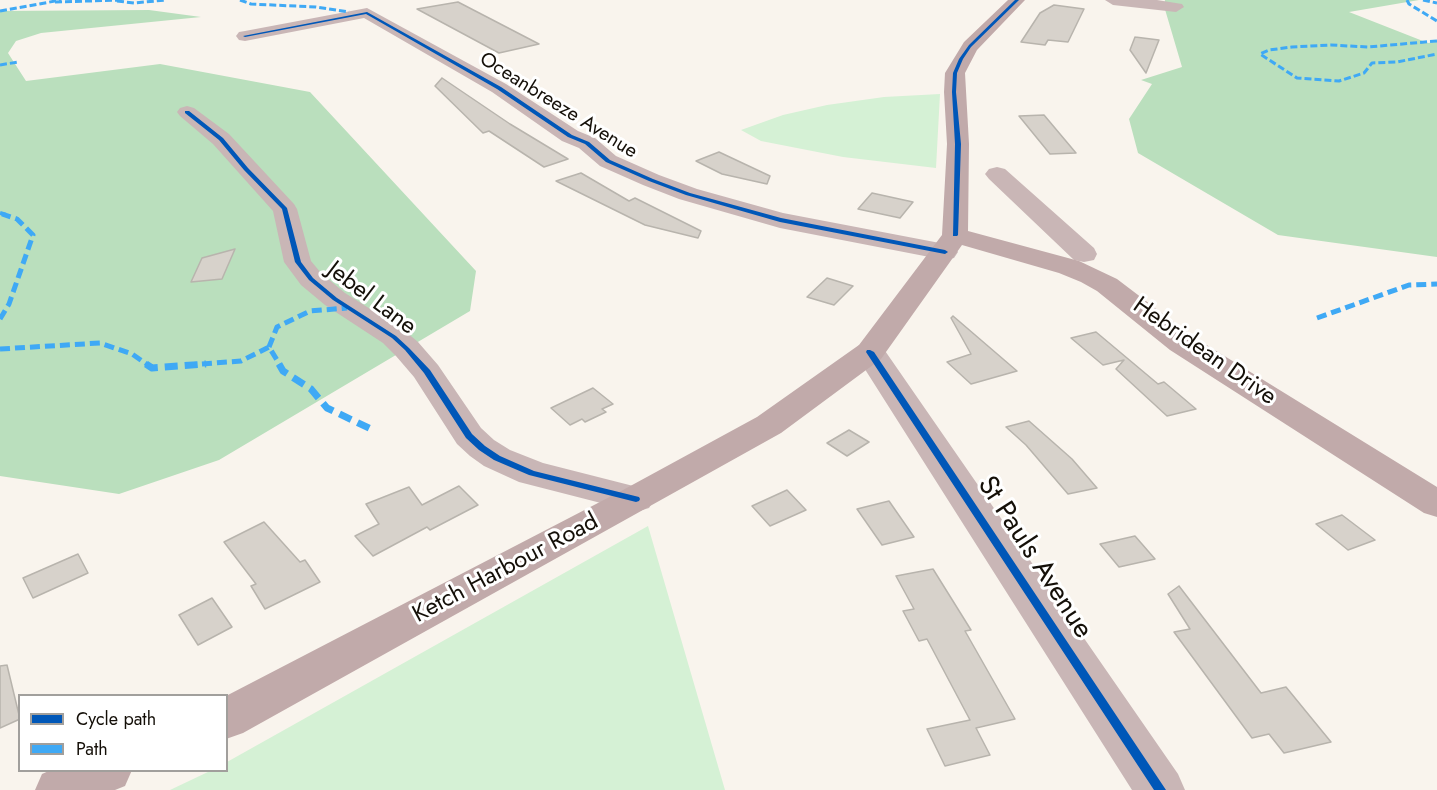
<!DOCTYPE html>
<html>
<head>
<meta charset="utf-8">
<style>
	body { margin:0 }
	#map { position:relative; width:1437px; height:790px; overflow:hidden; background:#f9f4ed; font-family:Jost,sans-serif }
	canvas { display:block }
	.legend { position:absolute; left:18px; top:694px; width:210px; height:78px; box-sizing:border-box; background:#fff; border:2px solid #a19f9c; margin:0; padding:8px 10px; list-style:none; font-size:18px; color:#140f08 }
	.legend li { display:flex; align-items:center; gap:12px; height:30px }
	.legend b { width:30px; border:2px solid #a19f9c }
</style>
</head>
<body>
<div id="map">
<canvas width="1437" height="790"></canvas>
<ul class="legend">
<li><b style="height:8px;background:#0057b8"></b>Cycle path</li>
<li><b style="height:8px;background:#3fa9f5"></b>Path</li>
</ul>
</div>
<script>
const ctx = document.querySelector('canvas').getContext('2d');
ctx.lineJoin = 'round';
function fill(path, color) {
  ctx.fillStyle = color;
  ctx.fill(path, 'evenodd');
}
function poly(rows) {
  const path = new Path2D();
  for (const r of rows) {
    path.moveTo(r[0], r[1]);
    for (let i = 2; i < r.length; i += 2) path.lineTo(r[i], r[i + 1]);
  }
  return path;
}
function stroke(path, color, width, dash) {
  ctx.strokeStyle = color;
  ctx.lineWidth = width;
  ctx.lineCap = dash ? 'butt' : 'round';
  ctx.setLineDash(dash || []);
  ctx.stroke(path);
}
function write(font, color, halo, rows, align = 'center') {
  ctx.font = font + ' Jost,sans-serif';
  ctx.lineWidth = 6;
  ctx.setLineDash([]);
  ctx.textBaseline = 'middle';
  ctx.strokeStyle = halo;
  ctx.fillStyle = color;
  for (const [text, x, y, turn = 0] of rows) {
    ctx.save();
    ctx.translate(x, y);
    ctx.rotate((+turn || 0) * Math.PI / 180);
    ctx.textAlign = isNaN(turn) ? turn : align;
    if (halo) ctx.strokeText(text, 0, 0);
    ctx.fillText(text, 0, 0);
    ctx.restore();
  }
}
fill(poly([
	[940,94,936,168,843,157,761,141,741,130,783,115,827,105,884,97],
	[648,526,725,790,170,790,210,771,226,770,227,762]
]), '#d5f1d5');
fill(poly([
	[1165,0,1419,0,1349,12,1428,43,1437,42,1437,257,1278,235,1138,153,1129,119,1152,84,1141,80,1182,67,1164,6],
	[149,10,201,17,41,33,16,41,8,53,26,81,160,64,310,92,476,271,470,311,219,460,119,494,0,476,0,11]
]), '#badfbd');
const building = poly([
	[458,2,539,44,499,53,417,9,458,2],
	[1054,5,1084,9,1068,42,1048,40,1045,45,1021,42,1040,13,1054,5],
	[1135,37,1159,40,1146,73,1130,50,1135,37],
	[442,78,510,124,568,159,544,167,489,131,483,133,435,86,442,78],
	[1044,115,1076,153,1050,154,1019,116,1044,115],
	[719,152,770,176,767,184,722,174,696,161,719,152],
	[581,173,629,201,635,198,701,231,698,238,645,225,556,181,581,173],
	[872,193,913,202,900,218,858,209,872,193],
	[235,249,222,279,191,282,202,258,235,249],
	[827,278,853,286,834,305,807,297,827,278],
	[953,316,1017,371,971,384,947,362,971,354,951,318,953,316],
	[1096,332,1158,384,1164,382,1196,409,1167,416,1116,369,1124,360,1103,365,1071,338,1096,332],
	[593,388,613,404,602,409,606,412,585,422,582,419,570,425,551,408,593,388],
	[1029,421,1072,459,1097,488,1068,494,1026,445,1006,427,1029,421],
	[849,430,869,442,847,456,827,443,849,430],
	[459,486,478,505,430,530,427,527,373,556,355,536,379,524,366,504,409,487,422,505,459,486],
	[787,490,806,510,770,526,752,506,787,490],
	[889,501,914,537,882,545,857,509,889,501],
	[1342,515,1375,540,1348,550,1316,524,1342,515],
	[264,522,300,562,305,560,320,582,265,609,251,586,256,584,224,542,264,522],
	[1135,536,1155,559,1119,567,1100,544,1135,536],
	[78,554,88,573,33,598,23,578,78,554],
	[933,569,971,630,965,631,1015,719,976,728,990,755,945,766,927,729,970,720,927,639,919,641,903,611,914,609,896,576,933,569],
	[1179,586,1261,693,1286,687,1331,742,1284,753,1269,734,1252,738,1174,632,1190,629,1168,594,1179,586],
	[212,598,232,627,198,645,179,615,212,598],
	[7,665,20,719,0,728,0,666,7,665]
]);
fill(building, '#d7d2cb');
stroke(building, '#b8b4ad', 1.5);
fill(poly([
	[1105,0,1157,0,1182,4,1184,7,1176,12,1113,5,1105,0],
	[367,8,506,84,578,131,595,138,616,156,659,175,697,189,783,213,945,244,954,246,958,252,954,258,945,260,780,228,679,199,643,185,600,166,579,148,562,141,492,92,364,18,245,41,239,40,236,36,239,32,245,31,367,8],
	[187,106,194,108,229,134,294,204,297,209,311,261,321,273,345,293,405,331,418,342,438,365,481,428,494,440,510,450,543,463,649,490,655,499,649,508,636,512,519,482,484,466,470,456,457,444,414,377,396,356,383,343,325,305,301,285,284,262,273,211,213,144,180,116,177,112,180,108,187,106],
	[997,167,1005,169,1094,248,1097,254,1094,260,1084,262,1074,260,989,179,985,174,989,169,997,167],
	[870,343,881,345,1178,774,1185,790,1132,790,854,352,859,345,870,343]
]), '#c9b6b6');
fill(poly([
	[1008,0,1025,0,977,50,965,73,969,144,968,231,1079,261,1117,279,1192,336,1437,487,1437,517,1424,513,1170,350,1097,291,1081,282,1059,273,962,245,881,359,781,433,243,733,226,739,226,696,623,490,757,417,859,345,942,235,947,144,944,92,945,73,964,42,1008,0],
	[51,770,132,770,125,786,115,790,35,790,42,774,51,770]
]), '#c1aaaa');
stroke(poly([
	[240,0,251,4,316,7,349,12],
	[1407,0,1409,4,1437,21],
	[1423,0,1437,3],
	[117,1,134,3,166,0],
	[55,2,121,0],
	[0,11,61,0],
	[1437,41,1368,47,1331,45,1292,47,1269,50,1260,54,1297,78,1339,81,1364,73,1372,63,1397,62,1437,54],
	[0,65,18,62]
]), '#3fa9f5', 3, [7, 3]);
stroke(poly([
	[0,213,6,215]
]), '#3fa9f5', 4, [8, 4]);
stroke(poly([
	[1317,318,1409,285,1437,284],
	[0,319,9,304,33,235,17,219,2,214],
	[269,347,277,327,310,311,347,308],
	[0,349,100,343,132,354,148,365],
	[187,365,241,361,269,347,280,365]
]), '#3fa9f5', 5, [10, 5]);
stroke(poly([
	[146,364,152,368,206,364],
	[279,364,283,371,311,389,327,408,373,430]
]), '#3fa9f5', 7, [13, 7]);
fill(poly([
	[1015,0,1019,0,971,47,963,59,957,73,956,92,961,144,958,235,957,236,953,236,955,144,952,92,953,73,959,59,969,45,1015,0],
	[367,12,501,87,572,135,589,142,610,160,653,179,690,193,781,218,945,250,948,252,945,254,780,222,686,195,649,181,606,162,585,144,568,137,497,89,366,14,245,37,243,36,367,12],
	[185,111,189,111,223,138,248,168,287,208,301,262,313,278,337,298,396,336,409,348,430,370,472,434,485,446,500,456,534,471,639,497,640,499,639,501,636,502,529,475,494,460,479,450,466,438,424,373,405,350,392,338,333,300,309,280,295,262,282,209,244,170,219,140,185,113,185,111],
	[867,350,870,350,874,352,1166,790,1154,790,866,352,867,350]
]), '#0057b8');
write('20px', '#140f08', '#fff', [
	["Oceanbreeze Avenue",558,106,32]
]);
write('24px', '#140f08', '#fff', [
	["Jebel Lane",371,299,37],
	["Hebridean Drive",1204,352,35],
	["Ketch Harbour Road",506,569,-28]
]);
write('28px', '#140f08', '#fff', [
	["St Pauls Avenue",1034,558,57]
]);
</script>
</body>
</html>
